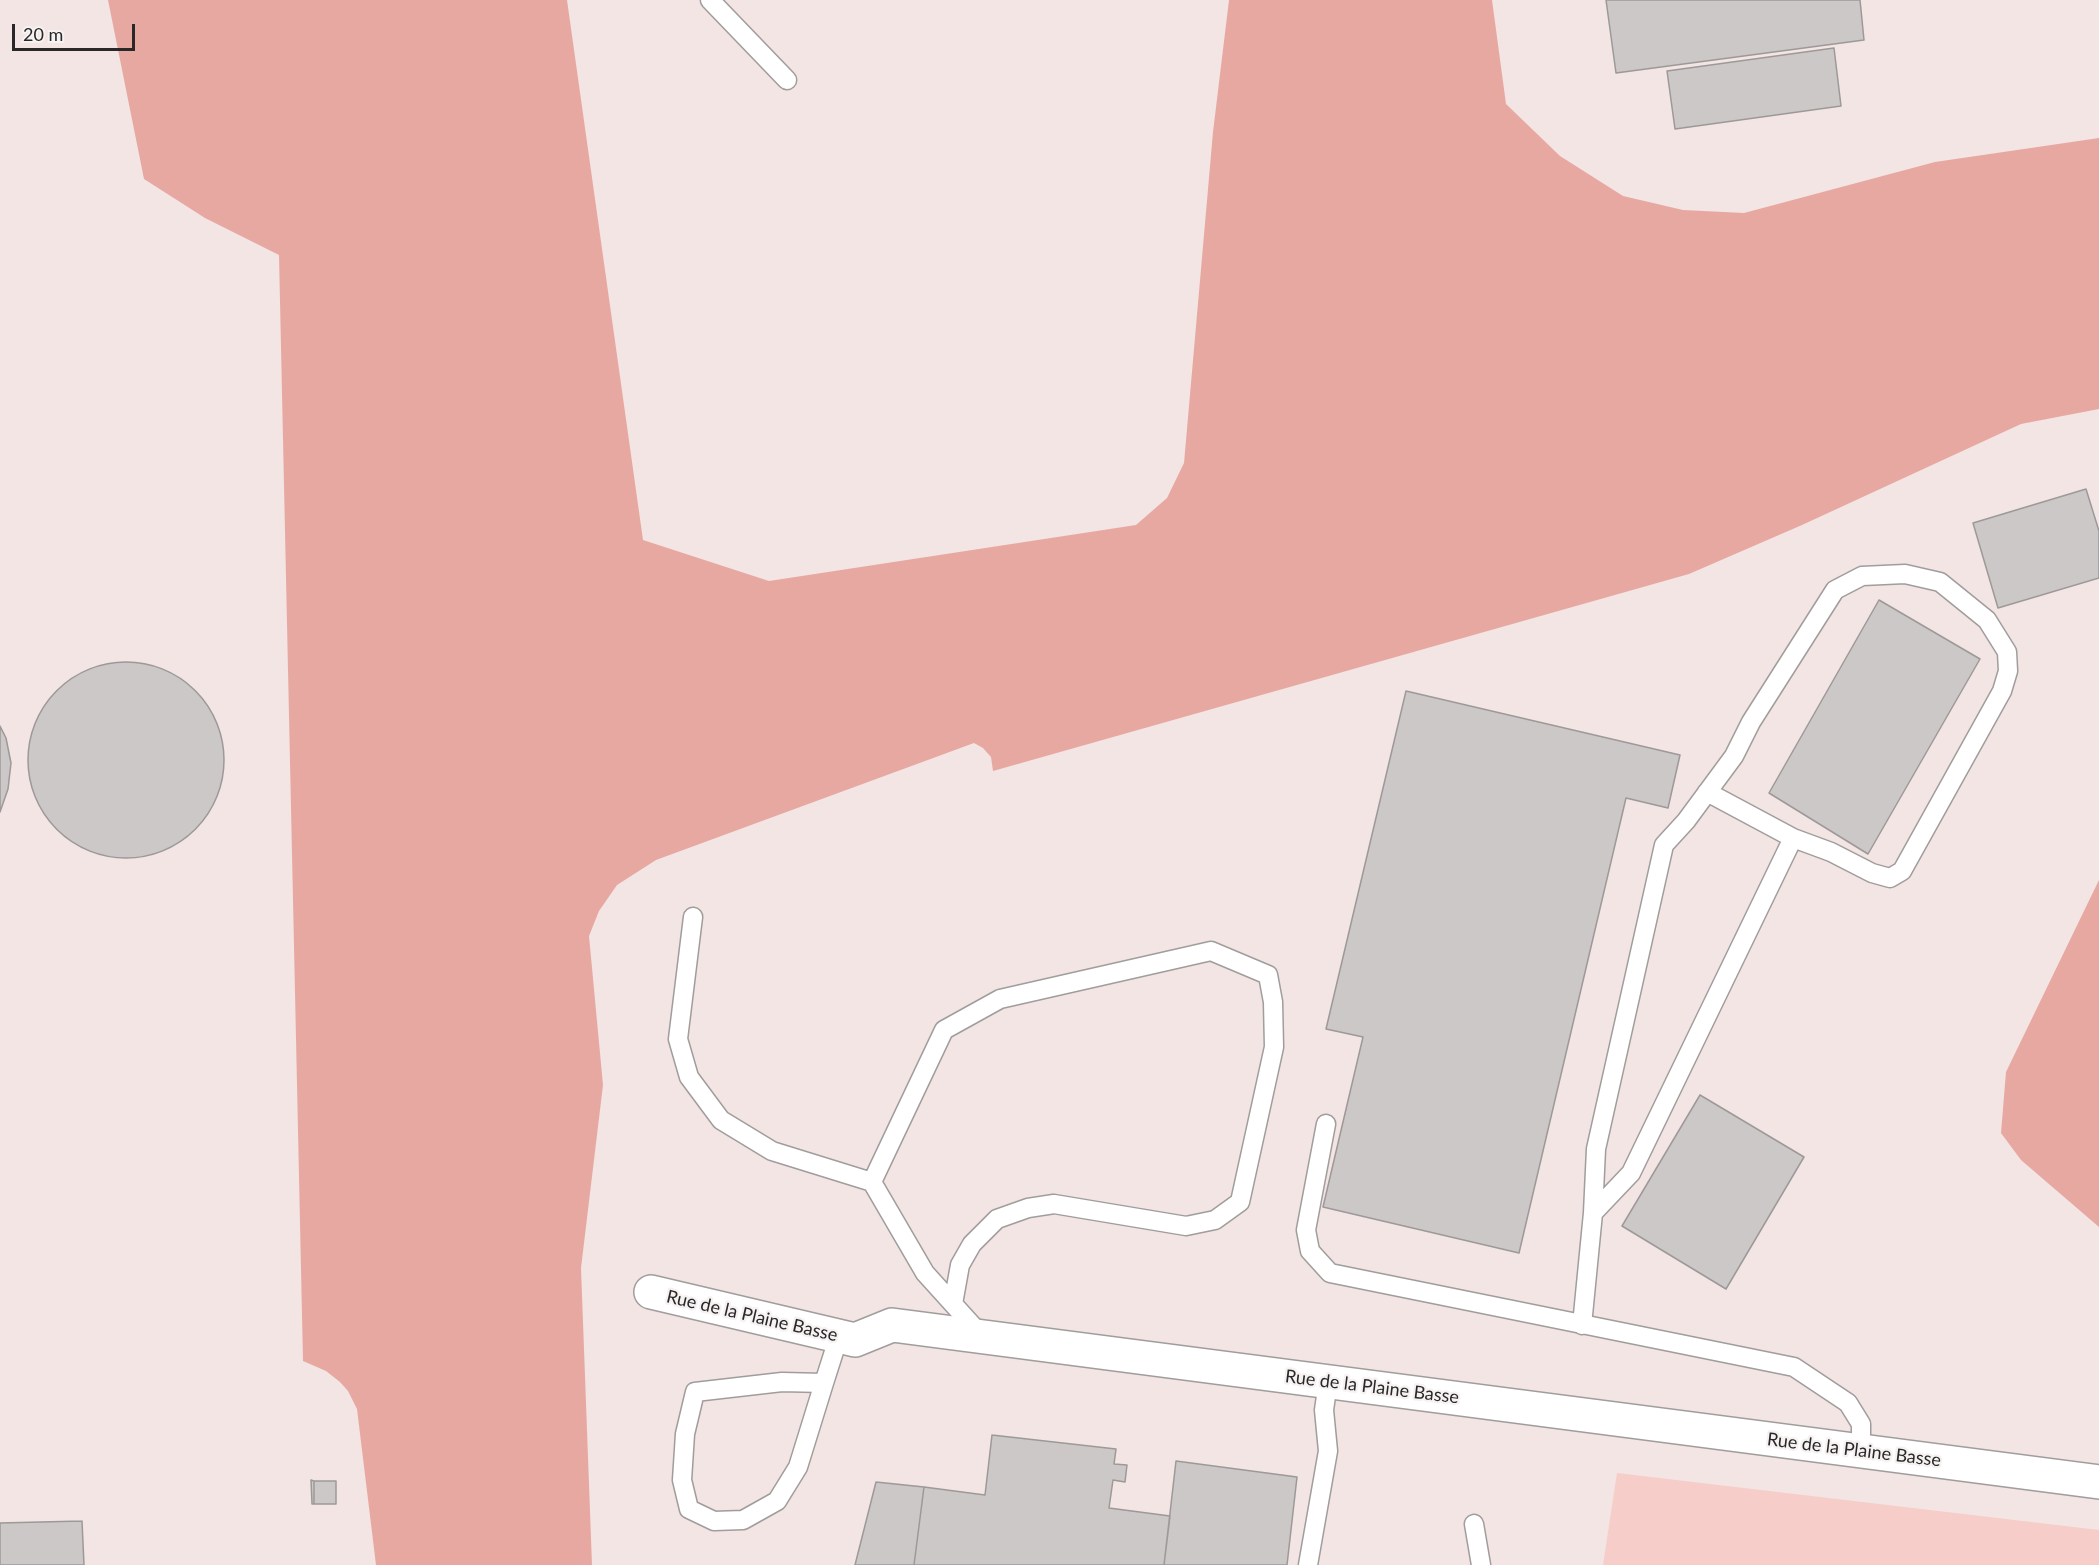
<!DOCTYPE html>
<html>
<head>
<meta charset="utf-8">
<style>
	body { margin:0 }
	#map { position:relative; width:2099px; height:1565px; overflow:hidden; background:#f6f2f1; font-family:Lato,sans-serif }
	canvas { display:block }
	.scale { position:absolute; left:12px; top:24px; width:123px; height:27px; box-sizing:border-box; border:3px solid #292727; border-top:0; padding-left:8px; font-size:18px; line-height:21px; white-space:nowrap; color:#292727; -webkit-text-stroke:4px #f6f2f1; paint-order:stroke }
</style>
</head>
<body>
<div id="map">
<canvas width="2099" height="1565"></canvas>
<div class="scale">20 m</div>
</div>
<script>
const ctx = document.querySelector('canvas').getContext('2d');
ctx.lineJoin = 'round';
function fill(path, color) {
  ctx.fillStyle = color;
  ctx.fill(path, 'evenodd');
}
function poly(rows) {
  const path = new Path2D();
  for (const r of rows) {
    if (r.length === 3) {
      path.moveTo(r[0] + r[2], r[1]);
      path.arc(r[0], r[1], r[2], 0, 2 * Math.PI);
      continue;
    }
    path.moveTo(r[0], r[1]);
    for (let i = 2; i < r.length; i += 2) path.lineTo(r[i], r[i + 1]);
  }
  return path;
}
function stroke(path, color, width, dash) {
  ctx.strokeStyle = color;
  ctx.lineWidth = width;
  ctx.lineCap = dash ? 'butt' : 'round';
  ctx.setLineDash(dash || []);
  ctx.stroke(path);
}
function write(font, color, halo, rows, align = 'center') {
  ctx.font = font + ' Lato,sans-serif';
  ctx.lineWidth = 4.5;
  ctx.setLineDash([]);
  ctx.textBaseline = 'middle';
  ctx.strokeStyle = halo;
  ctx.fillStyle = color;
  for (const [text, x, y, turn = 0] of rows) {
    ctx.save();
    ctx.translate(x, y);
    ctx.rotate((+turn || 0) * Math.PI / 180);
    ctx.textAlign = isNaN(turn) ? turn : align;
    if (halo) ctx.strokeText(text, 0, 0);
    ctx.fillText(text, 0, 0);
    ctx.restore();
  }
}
fill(poly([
	[0,0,2099,0,2099,1565,0,1565]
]), '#f2e5e3');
fill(poly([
	[1617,1473,2099,1530,2099,1565,1603,1565]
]), '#f7cdc9');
fill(poly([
	[108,0,567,0,643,540,769,581,1136,525,1167,498,1184,463,1213,132,1229,0,1492,0,1506,104,1560,156,1623,196,1683,210,1744,213,1935,162,2099,138,2099,409,2021,424,1802,525,1689,574,993,771,991,757,983,748,974,743,656,860,617,885,599,911,589,936,603,1085,581,1268,592,1565,376,1565,357,1409,348,1391,340,1382,326,1371,303,1361,279,255,205,218,144,179],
	[2099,880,2099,1227,2021,1160,2001,1133,2006,1072]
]), '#e8a8a2');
const building = poly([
	[1606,0,1860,0,1864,40,1616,73,1606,0],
	[1834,48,1841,106,1675,129,1667,71,1834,48],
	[2086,489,2099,531,2099,578,1998,608,1973,523,2086,489],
	[1879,600,1980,659,1868,854,1769,793,1879,600],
	[126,760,98],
	[1406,691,1680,755,1668,808,1626,798,1519,1253,1323,1207,1363,1037,1326,1029,1406,691],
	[0,726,6,738,11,763,8,789,0,812,0,726],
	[1700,1095,1804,1157,1726,1289,1622,1226,1700,1095],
	[992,1435,1116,1449,1114,1464,1127,1465,1125,1482,1113,1480,1109,1508,1170,1516,1164,1565,914,1565,924,1487,985,1495,992,1435],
	[1176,1461,1297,1477,1287,1565,1164,1565,1176,1461],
	[311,1480,314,1481,314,1504,312,1504,311,1480],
	[314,1481,336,1481,336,1504,314,1504,314,1481],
	[876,1482,924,1487,914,1565,855,1565,876,1482],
	[82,1521,84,1565,0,1565,0,1523,82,1521]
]);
fill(building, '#cbc8c7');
stroke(building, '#9d9999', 1.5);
const service = poly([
	[710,0,787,80],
	[693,917,678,1039,689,1077,721,1120,772,1151,872,1182],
	[1326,1124,1306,1230,1310,1251,1330,1273,1794,1367,1848,1403,1861,1424,1861,1451],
	[1593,1213,1631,1173,1793,838,1707,792],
	[953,1304,960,1265,972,1244,997,1219,1028,1208,1054,1204,1186,1226,1215,1220,1240,1202,1274,1047,1273,1002,1268,975,1211,951,1000,999,944,1030,872,1182,925,1273,982,1336],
	[1582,1325,1593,1213,1596,1149,1664,845,1686,821,1734,756,1751,722,1835,590,1862,576,1905,574,1940,582,1987,620,2007,652,2008,671,2002,691,1902,871,1890,878,1872,873,1831,852,1793,838],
	[824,1383,782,1382,695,1392,685,1434,682,1480,689,1509,714,1521,743,1520,777,1501,798,1467,824,1383,839,1336],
	[1474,1524,1481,1565],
	[1308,1565,1328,1451,1324,1410,1328,1382]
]);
const minor = poly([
	[651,1292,855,1340,892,1325,2099,1482]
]);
stroke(service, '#a09d9c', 21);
stroke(minor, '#a09d9c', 36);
stroke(service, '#fff', 18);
stroke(minor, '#fff', 33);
write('18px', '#292727', '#f6f2f1', [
	["Rue de la Plaine Basse",752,1316,13],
	["Rue de la Plaine Basse",1372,1387,7],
	["Rue de la Plaine Basse",1854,1450,7]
]);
</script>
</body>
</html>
